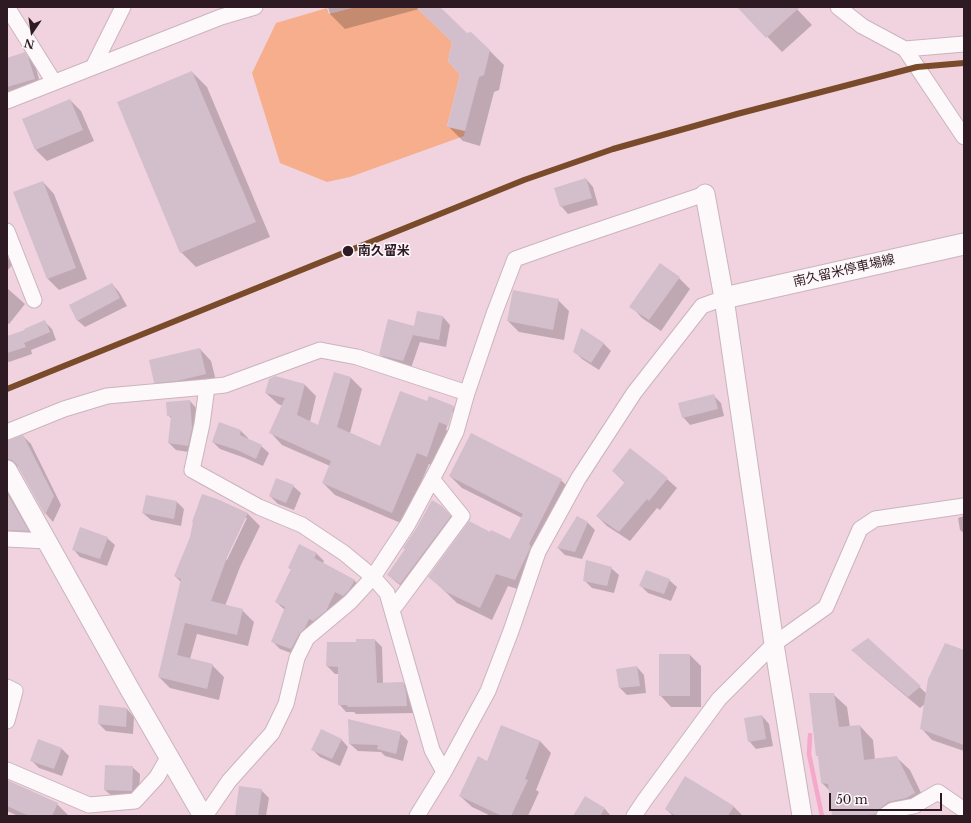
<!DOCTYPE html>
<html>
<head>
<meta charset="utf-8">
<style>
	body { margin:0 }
	#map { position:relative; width:971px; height:823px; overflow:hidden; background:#f0d3df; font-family:"Libre Baskerville",serif }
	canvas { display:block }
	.frame { position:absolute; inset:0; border:8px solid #2d1a22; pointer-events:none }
	.north { position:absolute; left:12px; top:12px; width:40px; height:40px; -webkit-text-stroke:3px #fdf7f9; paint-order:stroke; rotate:193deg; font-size:11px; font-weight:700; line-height:16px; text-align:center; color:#2d1a22 }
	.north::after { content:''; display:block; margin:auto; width:14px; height:18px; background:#2d1a22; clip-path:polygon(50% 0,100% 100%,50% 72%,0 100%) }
	.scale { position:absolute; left:829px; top:793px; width:113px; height:18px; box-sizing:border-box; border:2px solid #2d1a22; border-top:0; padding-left:5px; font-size:12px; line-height:14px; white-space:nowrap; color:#2d1a22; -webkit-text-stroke:3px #fdf7f9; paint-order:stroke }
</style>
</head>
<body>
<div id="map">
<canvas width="971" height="823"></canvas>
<div class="frame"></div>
<div class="north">N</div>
<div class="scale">50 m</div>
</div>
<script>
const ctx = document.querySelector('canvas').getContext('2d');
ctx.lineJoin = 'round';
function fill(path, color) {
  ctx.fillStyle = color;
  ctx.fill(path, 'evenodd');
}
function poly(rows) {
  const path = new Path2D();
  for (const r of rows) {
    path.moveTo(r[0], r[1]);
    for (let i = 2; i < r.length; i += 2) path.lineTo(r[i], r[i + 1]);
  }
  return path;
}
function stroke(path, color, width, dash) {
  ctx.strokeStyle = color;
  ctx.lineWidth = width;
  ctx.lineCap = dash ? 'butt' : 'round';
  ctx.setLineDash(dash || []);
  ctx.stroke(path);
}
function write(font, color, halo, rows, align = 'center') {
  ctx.font = font + ' "Libre Baskerville","Noto Sans JP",serif';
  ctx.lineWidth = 3;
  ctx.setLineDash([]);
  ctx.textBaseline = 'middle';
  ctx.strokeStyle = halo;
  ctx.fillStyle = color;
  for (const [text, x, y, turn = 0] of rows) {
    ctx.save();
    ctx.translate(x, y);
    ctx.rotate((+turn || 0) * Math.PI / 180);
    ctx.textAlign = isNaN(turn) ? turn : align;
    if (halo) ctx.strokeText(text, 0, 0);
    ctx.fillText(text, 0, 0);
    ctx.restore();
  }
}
fill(poly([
	[356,7,416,7,452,42,448,61,460,75,447,126,465,131,464,136,350,177,327,182,280,163,252,73,276,23,327,8,329,14]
]), '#f6ae8c');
fill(poly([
	[328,7,439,7,467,34,489,50,504,65,499,90,494,92,480,146,463,141,448,126,461,75,453,42,419,9,345,29,330,14],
	[743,7,795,7,812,25,782,52,741,9],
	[25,54,32,61,35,65,41,86,7,97,7,57,8,59],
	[192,72,207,87,270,237,196,267,181,252],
	[70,100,81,111,94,141,47,161,36,150],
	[586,179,593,187,598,205,568,214,561,206],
	[43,182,54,194,87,279,59,290,48,279,15,193],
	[7,257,13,264,7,271],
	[679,278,690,289,661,331,642,318,631,306],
	[112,284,119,292,127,306,85,327,77,320],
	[7,288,25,304,9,324,7,323],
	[558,300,569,311,564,340,519,332,508,321],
	[418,312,443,317,450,325,446,347,420,342,411,368,387,362,380,354,415,327],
	[45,322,52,329,56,340,31,350,32,354,9,362,7,361,7,337,26,330],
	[603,343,611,351,599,370,582,359,574,351],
	[200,349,211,361,217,385,167,394,155,382],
	[335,373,351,378,362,389,350,433,381,447,428,402,453,407,465,418,438,467,429,464,403,524,335,495,323,483,330,466,282,445,271,433,283,406,278,404,266,393,275,377,305,385,316,396,310,422,319,426],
	[451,412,453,412,448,431,446,430],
	[713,395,721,403,724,416,690,425,683,417],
	[190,401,197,409,195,453,176,450,169,443,172,419,168,415],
	[241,431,248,438,248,439,261,446,269,453,263,466,245,458,220,449,213,442],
	[23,436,31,444,61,505,53,522,46,514,19,467,15,466,7,470,7,442],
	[613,471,667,479,677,488,660,510,657,508,630,541,607,526,597,516,625,483],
	[450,476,561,480,573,492,527,592,508,586,492,620,457,603,430,577,490,534,511,540,522,518,462,488],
	[293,486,301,493,294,510,278,504,270,496],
	[7,488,35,538,7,541],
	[216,500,248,514,260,526,240,567,225,606,242,610,254,622,248,646,197,634,190,659,212,665,224,677,219,700,170,688,159,677,182,583,175,576],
	[245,518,247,518,227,560,225,559],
	[177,502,184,509,181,526,151,520,143,513],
	[450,515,457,524,408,591,396,582,388,575],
	[964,516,964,533,960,530,958,518],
	[577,517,588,523,595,530,582,559,565,555,558,548],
	[107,538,115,545,107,566,80,557,73,549],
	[316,553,324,561,323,563,354,580,361,588,299,656,280,649,273,642,285,610,276,602,292,570,289,568],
	[611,568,619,575,614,593,592,588,584,580],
	[669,580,677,587,671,601,648,593,641,586],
	[868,639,927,694,964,652,964,751,932,740,921,728,925,704,920,708,864,661,853,650],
	[375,640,382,647,383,684,403,683,410,691,414,713,356,714,354,712,346,712,339,704,339,674,335,674,327,666,357,643],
	[660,655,690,655,701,666,701,707,671,707,660,695],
	[637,667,644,675,646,693,627,695,620,688],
	[833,694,847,707,850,727,860,726,873,740,875,759,896,757,910,770,928,807,919,811,901,816,833,816,830,791,822,783,819,757,817,755],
	[100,706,127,709,134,717,133,734,106,731,99,724],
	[762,716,769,724,773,746,756,749,749,741],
	[502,726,540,741,551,753,536,790,539,792,528,816,491,816,472,807,460,796,488,762],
	[400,733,408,741,403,761,385,756,381,752,358,751,350,744],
	[341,739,348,747,340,766,320,757,313,750],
	[61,748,69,756,62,776,39,768,31,760],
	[132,767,140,774,139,798,113,797,105,790],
	[685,778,734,807,743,816,673,816,666,809],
	[7,781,57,804,68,815,68,816,18,816,7,811],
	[261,790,269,798,266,816,236,816],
	[586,798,605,809,611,816,574,816]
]), '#0003');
stroke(poly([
	[810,735,809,754,822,816]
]), '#f5a8ca', 4.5);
fill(poly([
	[416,7,440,7,467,33,471,32,490,50,484,75,479,77,465,131,447,127,460,75,448,61,452,42],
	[737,7,800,7,766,38],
	[25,52,28,57,35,79,7,87,7,58],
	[192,71,256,222,180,253,117,102],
	[70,99,83,130,35,150,22,119],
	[586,178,592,198,560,207,554,188],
	[43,181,76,268,47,279,13,192],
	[660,263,680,277,649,320,629,307],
	[112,283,120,298,77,321,69,305],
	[513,290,559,299,553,330,507,321],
	[417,311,443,316,439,340,413,335,403,361,379,355,388,319,414,326],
	[45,320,50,332,24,343,26,347,7,353,7,336,25,330,24,329],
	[581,328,604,343,591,363,573,352],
	[200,348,206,374,177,381,154,383,149,360],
	[334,372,351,377,337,427,380,446,400,391,427,401,429,396,454,406,448,426,439,422,427,457,417,453,392,513,322,483,331,461,269,433,285,398,265,393,269,379,275,376,305,384,297,415,318,425],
	[714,394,718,409,682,418,678,403],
	[190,400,192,428,188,446,168,443,171,416,167,416,166,402],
	[219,422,241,430,240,435,262,445,256,459,237,450,212,442],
	[471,433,562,479,529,544,531,546,515,580,496,574,480,608,444,591,444,590,428,577,469,521,490,532,491,530,510,539,523,514,449,476],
	[23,435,54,496,45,515,17,465,12,460,7,459,7,441],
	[630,448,668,478,649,501,647,499,619,532,596,516,625,482,612,471],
	[276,478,294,485,286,503,269,496],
	[7,493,29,531,7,530],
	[202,494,217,499,248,513,228,555,211,601,243,609,237,635,185,623,177,655,213,664,207,689,158,677,181,579,174,576,190,537,193,522,192,522],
	[146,495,177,501,174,519,142,513],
	[432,500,442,506,451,516,400,584,387,575,405,549,403,548,416,529],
	[577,516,588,522,575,552,557,548],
	[80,527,108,537,100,559,72,550],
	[299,544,317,553,314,558,355,580,349,590,343,596,335,592,326,611,313,621,309,619,305,628,299,634,291,649,271,642,285,607,275,602,291,569,288,568],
	[586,560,612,567,607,586,583,581],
	[646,570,670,579,664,594,639,586],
	[868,638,921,686,908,697,851,650],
	[356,639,375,639,377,683,403,682,406,692,407,706,348,707,347,705,338,705,338,667,326,666,327,642,356,642],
	[945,643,964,650,964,745,920,729,928,679],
	[659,654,690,654,690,696,659,696],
	[637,666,640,686,619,688,616,669],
	[809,693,834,693,839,727,860,725,864,760,897,756,915,793,906,798,888,802,879,809,876,814,857,816,832,816,828,784,821,783,818,756,816,756],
	[99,705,127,708,126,727,98,724],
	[762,715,766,739,748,742,744,718],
	[348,719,401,732,396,754,377,749,378,745,349,744],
	[501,725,540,741,525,779,528,780,511,816,502,816,459,796,478,756,487,761],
	[321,729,342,739,332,759,311,750],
	[38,739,62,748,54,769,30,761],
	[105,765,133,766,132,791,104,790],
	[685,776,734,806,728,816,676,816,665,809],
	[7,780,58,803,52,816,29,816,7,806],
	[239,786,262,789,258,816,235,816],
	[585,796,605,808,600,816,573,816]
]), '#d3becb');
const minor = poly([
	[7,7,54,82],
	[838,7,862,26,905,49,964,137],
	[905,49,964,44],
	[93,67,123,7],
	[7,101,221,17,255,7],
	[7,231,34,300],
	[7,432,64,409,107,396,207,387],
	[7,539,47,541],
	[391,607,396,605,462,516,432,479],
	[7,687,15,691,7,721],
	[7,770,89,805,135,801,157,777,169,756],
	[444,772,432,750,387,593,373,577,344,553,302,525,259,507,192,470,202,424,207,387,225,385,320,350,357,357,467,393],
	[205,816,229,781,272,733,286,704,297,658,307,638,350,602,373,577,408,524,438,468,456,432,467,393,494,314,515,259,566,241,705,194],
	[417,816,444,772,488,691,511,631,538,552,578,479,634,393,702,306,724,298],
	[634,816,644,801,719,699,774,644,826,607,860,529,875,519,964,506],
	[884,816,893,810,914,806,938,792,964,810]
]);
const tertiary = poly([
	[705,194,724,298,774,644,802,816],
	[7,470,129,688,203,816]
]);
const secondary = poly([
	[724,298,964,244]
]);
stroke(minor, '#cab4bd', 17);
stroke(tertiary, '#cab4bd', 21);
stroke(secondary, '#cab4bd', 23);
stroke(minor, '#fdf8fa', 15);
stroke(tertiary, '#fdf8fa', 19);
stroke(secondary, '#fdf8fa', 21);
stroke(poly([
	[7,389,524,180,613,149,737,114,917,67,964,63]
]), '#7a4b2a', 6);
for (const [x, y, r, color] of [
	[348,251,6,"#2d1a22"]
]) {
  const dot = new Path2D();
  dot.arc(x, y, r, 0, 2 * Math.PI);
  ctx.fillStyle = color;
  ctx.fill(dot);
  stroke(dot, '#fdf7f9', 1.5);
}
write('bold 13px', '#2d1a22', '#fdf7f9', [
	["南久留米",358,251]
], 'left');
write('13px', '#2d1a22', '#fdf7f9', [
	["南久留米停車場線",844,271,-13]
]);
</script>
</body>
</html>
